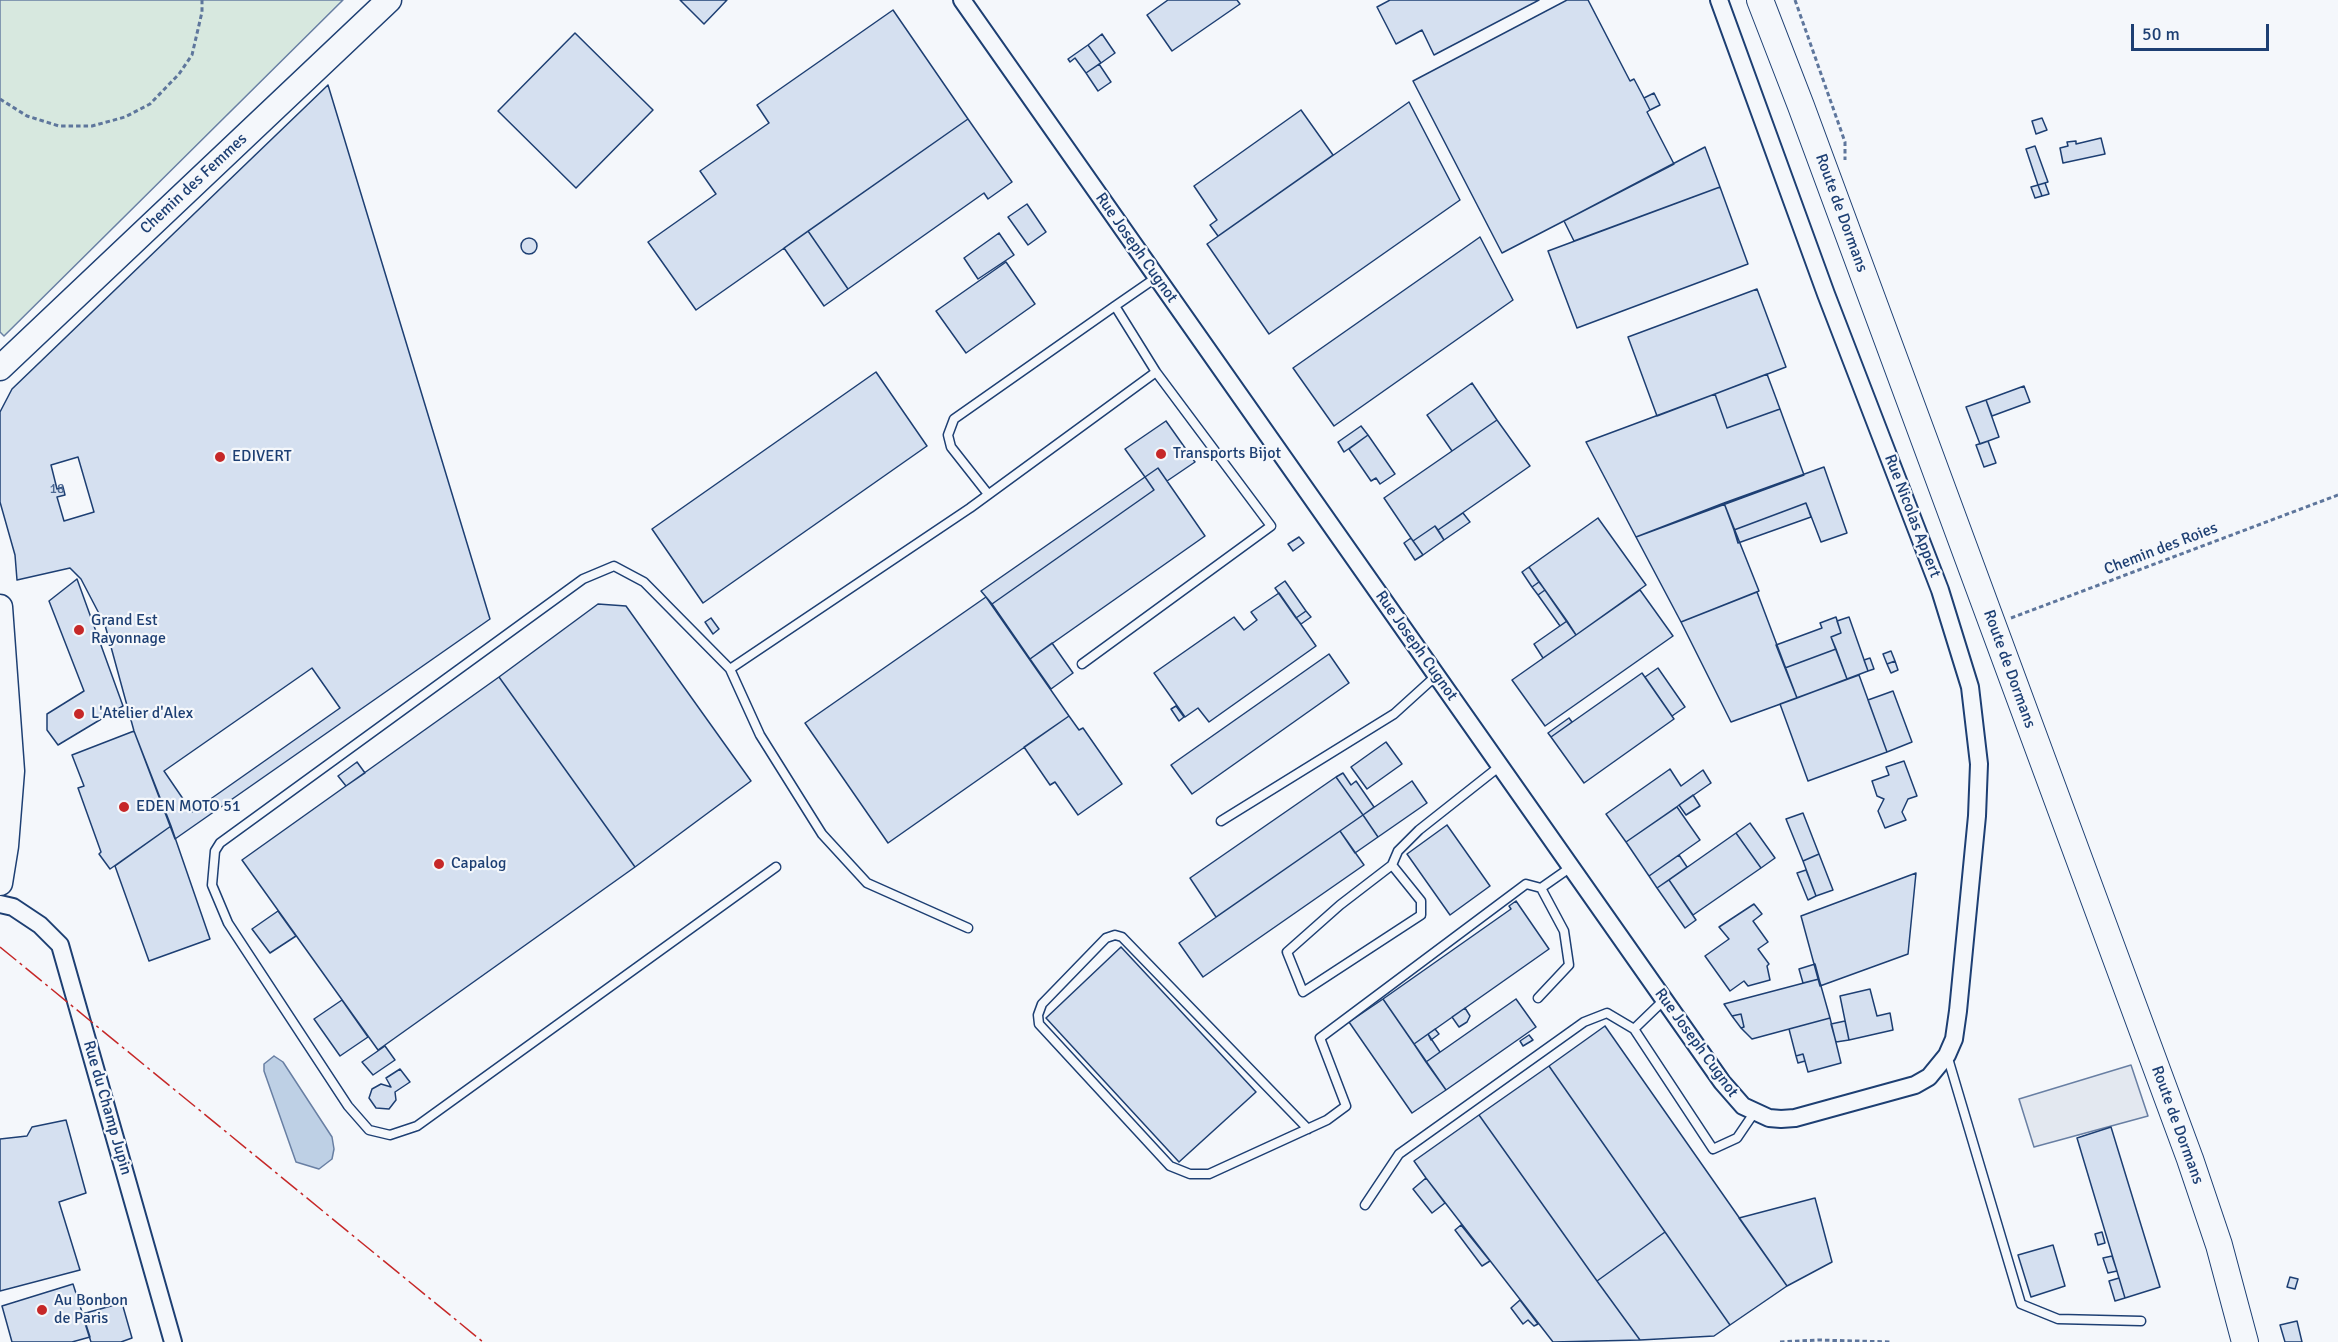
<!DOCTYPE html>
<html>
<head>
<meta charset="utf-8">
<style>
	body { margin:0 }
	#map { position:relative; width:2338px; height:1342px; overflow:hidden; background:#f4f7fb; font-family:Signika,sans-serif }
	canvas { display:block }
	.scale { position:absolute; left:2131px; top:24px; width:138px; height:27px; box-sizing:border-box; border:3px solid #1d3f73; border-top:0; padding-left:8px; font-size:18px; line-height:21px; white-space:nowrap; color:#1d3f73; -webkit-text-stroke:4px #f4f7fb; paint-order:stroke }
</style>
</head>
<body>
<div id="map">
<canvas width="2338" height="1342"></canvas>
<div class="scale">50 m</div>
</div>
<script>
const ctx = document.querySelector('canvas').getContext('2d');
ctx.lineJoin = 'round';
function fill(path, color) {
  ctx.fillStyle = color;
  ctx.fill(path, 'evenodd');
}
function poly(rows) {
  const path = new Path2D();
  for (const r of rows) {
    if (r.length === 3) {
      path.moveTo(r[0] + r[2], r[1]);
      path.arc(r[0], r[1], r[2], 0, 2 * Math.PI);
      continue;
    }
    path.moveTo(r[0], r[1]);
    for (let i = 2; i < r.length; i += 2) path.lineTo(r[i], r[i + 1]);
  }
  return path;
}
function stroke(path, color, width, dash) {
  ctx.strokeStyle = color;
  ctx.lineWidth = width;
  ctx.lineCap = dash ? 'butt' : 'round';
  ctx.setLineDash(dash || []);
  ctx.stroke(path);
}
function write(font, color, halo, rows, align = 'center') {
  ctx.font = font + ' Signika,sans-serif';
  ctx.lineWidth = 4.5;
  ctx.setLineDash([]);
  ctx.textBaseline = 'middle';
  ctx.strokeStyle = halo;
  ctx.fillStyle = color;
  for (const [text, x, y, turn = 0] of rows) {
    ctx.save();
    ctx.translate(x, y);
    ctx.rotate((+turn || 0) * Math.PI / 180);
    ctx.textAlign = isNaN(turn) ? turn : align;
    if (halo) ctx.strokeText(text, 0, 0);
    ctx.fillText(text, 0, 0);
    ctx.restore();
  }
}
const green = poly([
	[0,0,343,0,4,336,0,332,0,0]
]);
fill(green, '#d7e8df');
stroke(green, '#687fa3', 1.5);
const parking = poly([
	[2131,1065,2148,1116,2034,1147,2019,1099,2131,1065]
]);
fill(parking, '#e3e8f0');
stroke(parking, '#687fa3', 1.5);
const water = poly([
	[274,1056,283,1062,332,1137,334,1149,332,1159,319,1169,296,1162,264,1071,264,1064,274,1056]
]);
fill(water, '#bed0e5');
stroke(water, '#687fa3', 1.5);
const building = poly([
	[680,0,727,0,704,24,680,0],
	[1168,0,1237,0,1240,4,1172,51,1147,15,1168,0],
	[1390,0,1539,0,1434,55,1422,30,1396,44,1377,7,1390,0],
	[1567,0,1588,0,1630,81,1634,79,1644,98,1650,110,1647,112,1674,164,1502,253,1413,81,1567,0],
	[893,10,968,119,696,310,648,242,716,194,700,171,769,123,757,105,893,10],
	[575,33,653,110,576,188,498,111,575,33],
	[1102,34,1115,53,1101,63,1088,45,1102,34],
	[1088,45,1101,63,1086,73,1075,58,1070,62,1068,59,1088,45],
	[1099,64,1111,82,1098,91,1086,73,1099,64],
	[328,85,490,619,175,839,134,731,105,625,81,579,70,568,17,580,15,555,0,502,0,412,12,389,328,85],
	[1654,93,1660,105,1650,110,1644,98,1654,93],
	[1409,102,1460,200,1269,334,1207,244,1409,102],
	[1301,110,1333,155,1218,236,1210,225,1217,220,1194,186,1301,110],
	[2042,118,2047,130,2036,134,2032,121,2042,118],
	[968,119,1012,182,988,199,984,193,848,289,808,231,968,119],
	[2101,138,2105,154,2063,163,2060,148,2068,146,2067,142,2076,141,2076,144,2101,138],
	[2035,146,2048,182,2038,185,2026,149,2035,146],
	[1705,147,1720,187,1574,241,1564,221,1705,147],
	[2045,183,2049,194,2042,196,2038,185,2045,183],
	[2038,185,2042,196,2035,198,2031,187,2038,185],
	[1720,187,1748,264,1577,328,1548,251,1720,187],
	[1027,204,1046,232,1028,245,1008,217,1027,204],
	[808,231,848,289,824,306,784,248,808,231],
	[999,233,1014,255,978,279,964,258,999,233],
	[1480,237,1513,300,1334,426,1293,368,1480,237],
	[529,246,8],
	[1006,262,1035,304,966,353,936,311,1006,262],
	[1757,289,1786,367,1657,416,1628,337,1757,289],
	[876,372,927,446,703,603,652,529,876,372],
	[1767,374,1780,409,1727,428,1715,394,1767,374],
	[1472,383,1497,420,1452,451,1427,415,1472,383],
	[2024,386,2030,402,1992,416,1986,400,2024,386],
	[1715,394,1727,428,1780,409,1804,475,1636,537,1586,442,1715,394],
	[1986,400,1999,437,1980,444,1966,407,1986,400],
	[1497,420,1530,466,1438,530,1435,526,1413,541,1384,498,1497,420],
	[1166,421,1195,462,1167,481,1158,468,1145,477,1125,449,1166,421],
	[1361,426,1368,435,1344,452,1338,442,1361,426],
	[1368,435,1395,474,1380,484,1376,478,1371,481,1349,449,1368,435],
	[1988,441,1996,463,1984,467,1976,445,1988,441],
	[78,457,94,512,64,521,57,497,65,495,63,487,57,489,51,465,78,457],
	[1824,467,1847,533,1821,542,1806,503,1734,530,1724,503,1824,467],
	[1158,468,1205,536,1030,659,992,604,1154,490,1145,477,1158,468],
	[1145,477,1154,490,992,604,981,591,1145,477],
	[1724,503,1759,591,1681,622,1636,537,1724,503],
	[1806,503,1811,517,1738,543,1734,530,1806,503],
	[1463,513,1470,522,1444,540,1438,530,1463,513],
	[1598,518,1646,585,1576,635,1529,567,1598,518],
	[1435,526,1444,540,1423,555,1413,541,1435,526],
	[1299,537,1304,543,1293,551,1288,544,1299,537],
	[1411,538,1423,555,1415,560,1404,543,1411,538],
	[1529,567,1539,582,1532,587,1522,572,1529,567],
	[77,579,123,706,58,745,47,730,47,714,84,691,49,601,77,579],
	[1285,581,1306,611,1296,618,1275,588,1285,581],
	[1539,582,1545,590,1538,595,1532,587,1539,582],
	[1545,590,1567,621,1560,626,1538,595,1545,590],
	[1640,590,1673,636,1545,726,1512,680,1640,590],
	[1757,592,1797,698,1731,722,1681,622,1757,592],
	[1279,593,1316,646,1209,722,1198,708,1185,717,1154,673,1234,617,1244,630,1257,620,1251,612,1279,593],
	[986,597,1069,716,888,843,805,723,986,597],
	[598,604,626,606,751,781,635,867,499,677,598,604],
	[1306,611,1311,617,1301,624,1296,618,1306,611],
	[1836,617,1841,633,1831,637,1836,649,1785,668,1776,645,1822,628,1820,623,1836,617],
	[1849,617,1868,671,1847,679,1831,637,1841,633,1837,621,1849,617],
	[711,618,719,629,713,634,705,622,711,618],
	[1567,621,1576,635,1543,658,1534,644,1567,621],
	[1052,643,1073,673,1051,689,1030,659,1052,643],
	[1836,649,1847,679,1797,698,1785,668,1836,649],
	[1891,651,1895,661,1887,664,1883,654,1891,651],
	[1329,654,1349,683,1192,794,1171,765,1329,654],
	[1870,658,1874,669,1868,671,1864,660,1870,658],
	[1895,661,1898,670,1891,673,1887,664,1895,661],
	[312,668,340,708,192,812,164,771,312,668],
	[1658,668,1685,707,1672,716,1645,677,1658,668],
	[1642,673,1674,719,1584,783,1551,737,1642,673],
	[1859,675,1887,752,1808,781,1780,704,1859,675],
	[499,677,635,867,378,1050,242,860,499,677],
	[1893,691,1912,742,1887,752,1868,700,1893,691],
	[1176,706,1184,717,1179,721,1171,709,1176,706],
	[1069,716,1079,730,1083,728,1122,784,1078,815,1055,782,1050,785,1024,747,1069,716],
	[1569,718,1572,722,1551,737,1548,733,1569,718],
	[134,731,171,826,110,869,99,854,101,852,78,788,84,786,72,755,134,731],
	[1386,742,1402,764,1367,789,1351,767,1386,742],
	[1904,761,1917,796,1908,799,1902,812,1906,820,1885,828,1878,811,1884,799,1877,796,1872,781,1889,775,1886,767,1904,761],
	[357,762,365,773,346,786,338,776,357,762],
	[1670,769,1681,786,1703,770,1711,783,1626,842,1606,814,1670,769],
	[1343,773,1351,785,1356,781,1374,807,1363,815,1336,777,1343,773],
	[1336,777,1363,815,1216,917,1190,878,1336,777],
	[1412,781,1427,803,1378,837,1363,815,1412,781],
	[1693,795,1700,806,1686,815,1679,805,1693,795],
	[1677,807,1700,840,1649,876,1626,842,1677,807],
	[1803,813,1819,854,1803,861,1786,819,1803,813],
	[1363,815,1378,837,1355,853,1340,831,1363,815],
	[1750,823,1775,858,1761,868,1736,833,1750,823],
	[1447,825,1490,886,1450,915,1407,854,1447,825],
	[171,826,210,939,149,961,115,866,171,826],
	[1340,831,1364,865,1203,977,1179,943,1340,831],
	[1736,833,1761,868,1693,915,1669,880,1736,833],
	[1819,854,1833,890,1816,896,1803,861,1819,854],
	[1679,855,1687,867,1657,888,1649,876,1679,855],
	[1806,870,1816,896,1808,900,1797,873,1806,870],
	[1916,873,1908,954,1820,986,1801,916,1916,873],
	[1669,880,1696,920,1685,928,1657,888,1669,880],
	[1516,901,1549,949,1414,1044,1383,999,1511,909,1509,906,1516,901],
	[1754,904,1762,914,1753,921,1768,942,1758,949,1769,964,1767,966,1770,980,1748,986,1744,981,1730,991,1705,956,1729,939,1719,927,1754,904],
	[278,911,296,936,270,953,252,929,278,911],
	[1121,947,1256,1092,1179,1162,1046,1018,1121,947],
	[1815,964,1819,979,1803,983,1799,969,1815,964],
	[1819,979,1830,1018,1752,1039,1741,1028,1744,1027,1741,1014,1732,1016,1724,1004,1819,979],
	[1870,989,1877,1016,1890,1013,1893,1030,1849,1040,1840,996,1870,989],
	[1383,999,1446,1090,1412,1113,1349,1022,1383,999],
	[1516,999,1536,1027,1446,1090,1426,1062,1516,999],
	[342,1000,368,1037,340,1056,314,1019,342,1000],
	[1465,1008,1470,1016,1467,1022,1459,1027,1452,1017,1465,1008],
	[1741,1014,1744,1027,1741,1028,1732,1016,1741,1014],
	[1830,1018,1841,1063,1808,1072,1803,1054,1796,1056,1789,1029,1830,1018],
	[1845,1021,1849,1040,1836,1042,1831,1024,1845,1021],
	[1605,1026,1787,1286,1730,1325,1549,1066,1605,1026],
	[1435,1029,1439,1034,1431,1040,1428,1034,1435,1029],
	[1428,1034,1440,1052,1426,1062,1414,1044,1428,1034],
	[1529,1035,1533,1040,1523,1046,1520,1041,1529,1035],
	[385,1046,395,1060,373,1075,362,1062,385,1046],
	[1803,1054,1805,1061,1798,1063,1796,1056,1803,1054],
	[1549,1066,1665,1232,1597,1281,1479,1115,1549,1066],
	[400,1069,410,1082,395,1092,396,1100,389,1109,376,1108,369,1098,372,1089,381,1084,391,1087,386,1078,400,1069],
	[1479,1115,1597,1281,1640,1340,1553,1342,1426,1178,1414,1161,1479,1115],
	[66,1120,86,1193,59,1202,80,1270,0,1291,0,1139,27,1136,32,1127,66,1120],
	[2111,1127,2160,1287,2125,1298,2077,1138,2111,1127],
	[1426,1178,1445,1203,1432,1213,1413,1189,1426,1178],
	[1815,1198,1832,1262,1787,1286,1739,1218,1815,1198],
	[1461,1225,1490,1261,1482,1266,1455,1230,1461,1225],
	[1665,1232,1730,1325,1714,1336,1640,1340,1597,1281,1665,1232],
	[2102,1232,2105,1243,2098,1245,2095,1234,2102,1232],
	[2053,1245,2065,1286,2031,1297,2018,1255,2053,1245],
	[2112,1256,2117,1271,2108,1273,2103,1258,2112,1256],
	[2290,1277,2298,1279,2295,1289,2287,1287,2290,1277],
	[2119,1278,2125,1298,2115,1301,2109,1281,2119,1278],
	[73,1284,90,1337,72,1342,12,1342,2,1306,73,1284],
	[1520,1300,1538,1324,1534,1326,1528,1320,1523,1324,1511,1308,1520,1300],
	[122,1303,132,1338,121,1342,91,1342,82,1314,122,1303],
	[2297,1321,2302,1342,2285,1342,2280,1325,2297,1321]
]);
fill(building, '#d5e0f0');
stroke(building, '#1d3f73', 1.5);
const lane = poly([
	[988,494,951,447,948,435,954,419,1115,306],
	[1082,664,1271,526,1156,372],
	[730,669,760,735,822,834,867,883,968,928],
	[1221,821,1394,714,1437,675],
	[1392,865,1421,901,1421,915,1303,992,1287,952,1340,905,1392,865],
	[1392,865,1398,851,1419,830,1500,766],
	[776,867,417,1126,390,1135,369,1130,348,1106,228,923,212,885,215,851,220,843,583,579,614,566,644,582,730,669,970,508,1156,372,1115,306,1157,277],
	[1538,998,1569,965,1564,931,1541,888],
	[1664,1000,1634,1029,1713,1149,1737,1138,1754,1113],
	[1947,1055,2021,1304,2058,1319,2141,1321],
	[1308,1129,1122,937,1115,935,1106,938,1042,1004,1038,1015,1039,1024,1170,1166,1190,1174,1209,1174,1327,1120,1346,1106,1320,1038,1526,884,1541,888,1571,867],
	[1365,1205,1399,1154,1584,1022,1607,1013,1634,1029]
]);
const street = poly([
	[962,0,1722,1082,1743,1106,1769,1118,1781,1119,1795,1118,1915,1085,1929,1077,1947,1055,1954,1039,1958,1011,1977,816,1979,764,1970,687,1940,590,1826,294,1719,0],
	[0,904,13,907,40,925,60,945,173,1342]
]);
const secondary = poly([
	[0,368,389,0],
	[0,607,12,771,6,846,0,883]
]);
const primary = poly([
	[1760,0,1801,106,2190,1159,2219,1245,2245,1342]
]);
stroke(lane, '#1d3f73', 11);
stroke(street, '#1d3f73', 20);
stroke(secondary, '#1d3f73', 27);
stroke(primary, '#1d3f73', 28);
stroke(poly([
	[1795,0,1845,142,1845,160],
	[0,99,27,116,59,126,92,126,125,117,150,104,179,74,192,55,202,12,202,0],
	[2011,618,2338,495],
	[1780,1342,1818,1340,1892,1342]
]), '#5e769c', 3, [4.5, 3]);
stroke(lane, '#f4f7fb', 8);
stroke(street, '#f4f7fb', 16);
stroke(secondary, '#f4f7fb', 24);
stroke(primary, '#f4f7fb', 26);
stroke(poly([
	[0,947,483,1342]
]), '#c62828', 1.5, [21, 4.5, 3, 4.5]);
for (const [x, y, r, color] of [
	[1161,454,6,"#c62828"],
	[220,457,6,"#c62828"],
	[79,630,6,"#c62828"],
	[79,714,6,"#c62828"],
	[124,807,6,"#c62828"],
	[439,864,6,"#c62828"],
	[42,1310,6,"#c62828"]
]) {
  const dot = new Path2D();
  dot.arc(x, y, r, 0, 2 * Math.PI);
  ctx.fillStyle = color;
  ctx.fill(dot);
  stroke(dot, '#f4f7fb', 2);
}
write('14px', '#4b6792', null, [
	["18",57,489]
]);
write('16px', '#1d3f73', '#f4f7fb', [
	["Chemin des Femmes",194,184,-43],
	["Route de Dormans",1841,213,70],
	["Rue Joseph Cugnot",1136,248,55],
	["Rue Nicolas Appert",1912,516,69],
	["Chemin des Roies",2161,549,-21],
	["Rue Joseph Cugnot",1416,646,55],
	["Route de Dormans",2009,669,70],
	["Rue Joseph Cugnot",1696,1043,54],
	["Rue du Champ Jupin",107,1108,74],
	["Route de Dormans",2177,1125,70]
]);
write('16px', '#1d3f73', '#f4f7fb', [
	["Transports Bijot",1173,454],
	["EDIVERT",232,457],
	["Grand Est",91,621],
	["Rayonnage",91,639],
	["L'Atelier d'Alex",91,714],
	["EDEN MOTO 51",136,807],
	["Capalog",451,864],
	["Au Bonbon",54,1301],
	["de Paris",54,1319]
], 'left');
</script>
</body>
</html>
